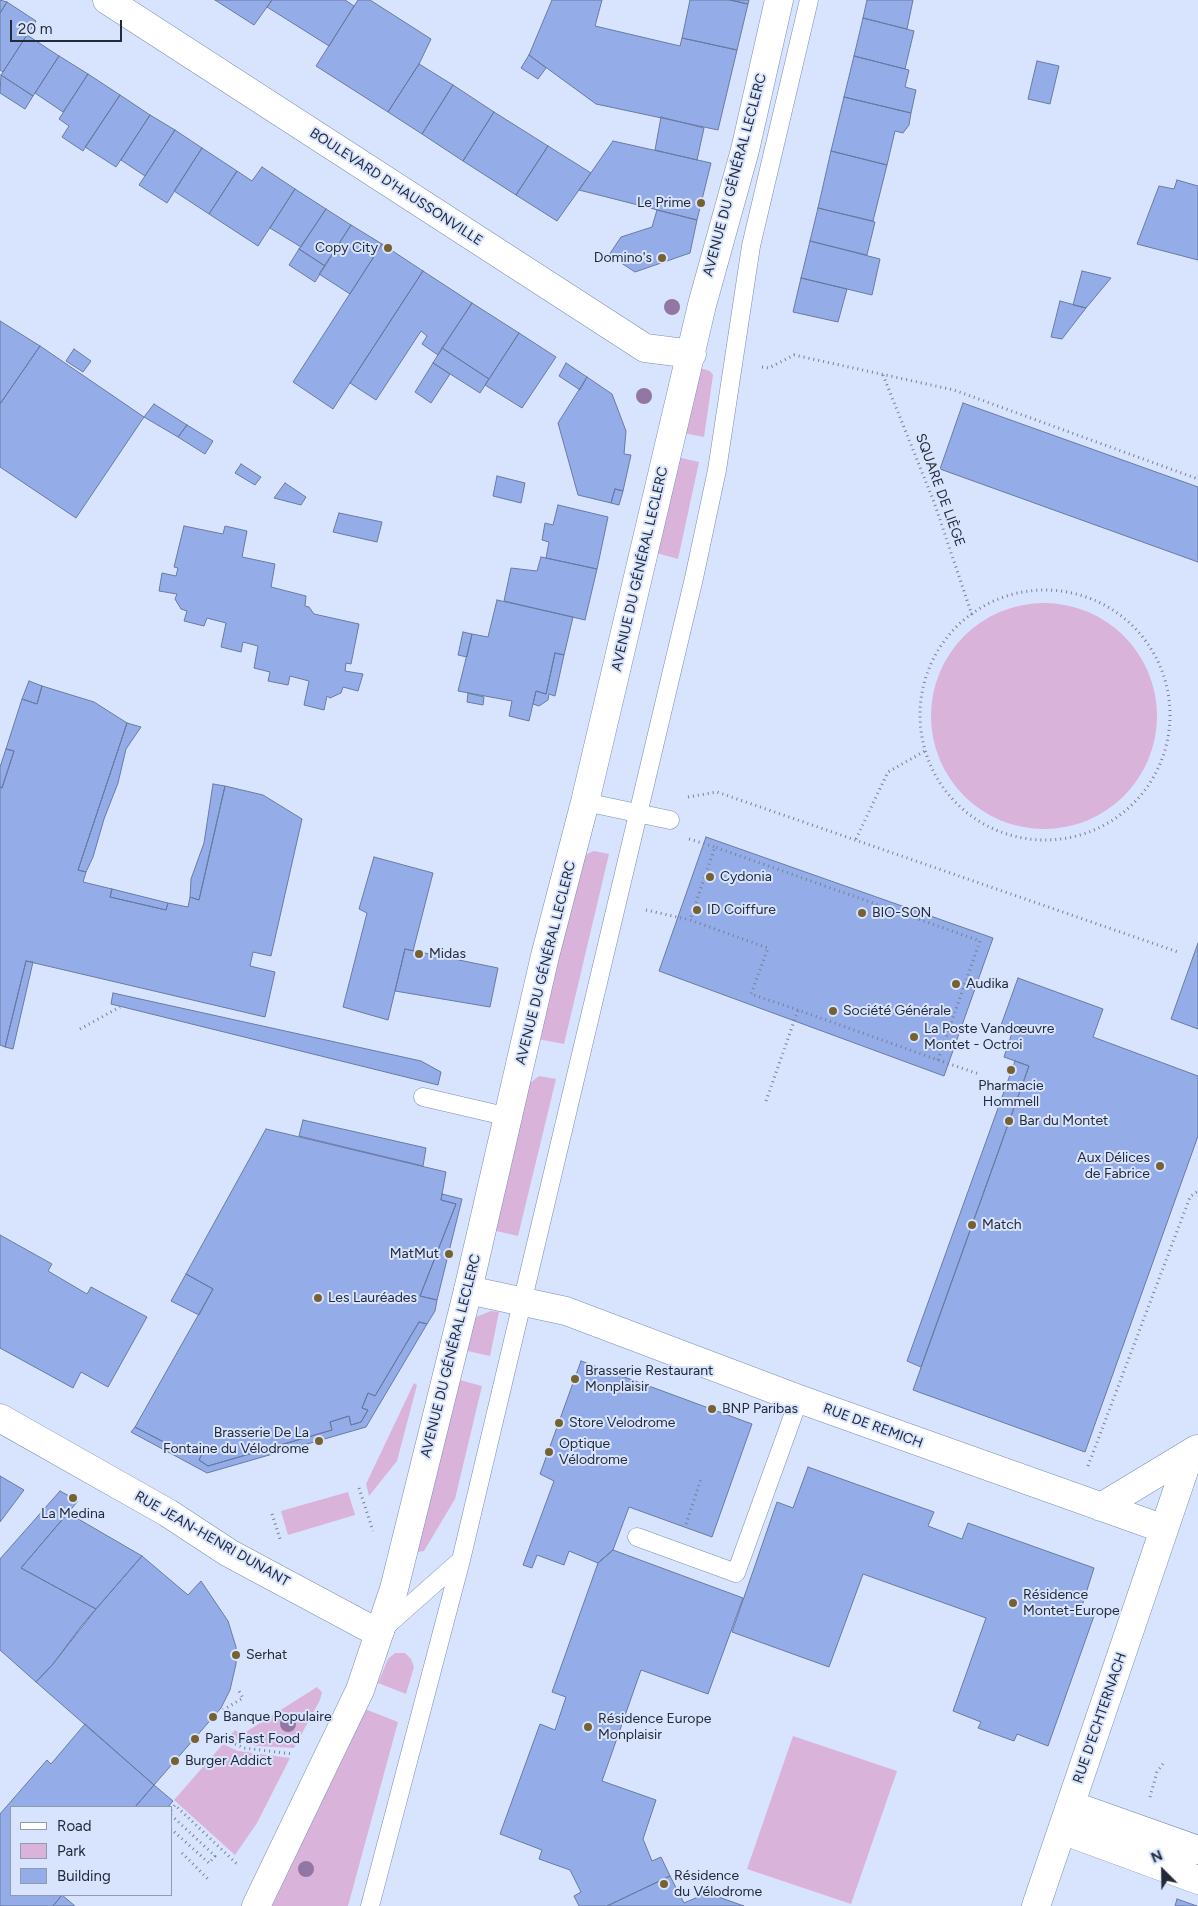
<!DOCTYPE html>
<html>
<head>
<meta charset="utf-8">
<style>
	body { margin:0 }
	#map { position:relative; width:1198px; height:1906px; overflow:hidden; background:#d8e4fe; font-family:Figtree,sans-serif }
	canvas { display:block }
	.legend { position:absolute; left:10px; top:1806px; width:162px; height:90px; box-sizing:border-box; background:#d8e4fe; border:1px solid #909ab0; margin:0; padding:6px 9px; list-style:none; font-size:15px; color:#232a3a }
	.legend li { display:flex; align-items:center; gap:10px; height:25px }
	.legend b { width:25px; border:1px solid #909ab0 }
	.north { position:absolute; left:1138px; top:1846px; width:50px; height:50px; -webkit-text-stroke:4px #d8e4fe; paint-order:stroke; rotate:337deg; font-size:14px; font-weight:700; line-height:20px; text-align:center; color:#232a3a }
	.north::after { content:''; display:block; margin:auto; width:18px; height:22px; background:#232a3a; clip-path:polygon(50% 0,100% 100%,50% 72%,0 100%) }
	.scale { position:absolute; left:10px; top:20px; width:112px; height:22px; box-sizing:border-box; border:2px solid #232a3a; border-top:0; padding-left:6px; font-size:15px; line-height:18px; white-space:nowrap; color:#232a3a; -webkit-text-stroke:4px #d8e4fe; paint-order:stroke }
</style>
</head>
<body>
<div id="map">
<canvas width="1198" height="1906"></canvas>
<ul class="legend">
<li><b style="height:6px;background:#fff"></b>Road</li>
<li><b style="height:14px;background:#dab3da"></b>Park</li>
<li><b style="height:14px;background:#94ade8"></b>Building</li>
</ul>
<div class="north">N</div>
<div class="scale">20 m</div>
</div>
<script>
const ctx = document.querySelector('canvas').getContext('2d');
ctx.lineJoin = 'round';
function fill(path, color) {
  ctx.fillStyle = color;
  ctx.fill(path, 'evenodd');
}
function poly(rows) {
  const path = new Path2D();
  for (const r of rows) {
    if (r.length === 3) {
      path.moveTo(r[0] + r[2], r[1]);
      path.arc(r[0], r[1], r[2], 0, 2 * Math.PI);
      continue;
    }
    path.moveTo(r[0], r[1]);
    for (let i = 2; i < r.length; i += 2) path.lineTo(r[i], r[i + 1]);
  }
  return path;
}
function stroke(path, color, width, dash) {
  ctx.strokeStyle = color;
  ctx.lineWidth = width;
  ctx.lineCap = dash ? 'butt' : 'round';
  ctx.setLineDash(dash || []);
  ctx.stroke(path);
}
function write(font, color, halo, rows, align = 'center') {
  ctx.font = font + ' Figtree,sans-serif';
  ctx.lineWidth = 4;
  ctx.setLineDash([]);
  ctx.textBaseline = 'middle';
  ctx.strokeStyle = halo;
  ctx.fillStyle = color;
  for (const [text, x, y, turn = 0] of rows) {
    ctx.save();
    ctx.translate(x, y);
    ctx.rotate((+turn || 0) * Math.PI / 180);
    ctx.textAlign = isNaN(turn) ? turn : align;
    if (halo) ctx.strokeText(text, 0, 0);
    ctx.fillText(text, 0, 0);
    ctx.restore();
  }
}
fill(poly([
	[700,368,710,371,713,375,704,437,683,433],
	[677,457,699,462,678,559,653,552],
	[1044,716,113],
	[594,851,609,854,564,1044,538,1039,581,860,587,854],
	[539,1076,556,1079,518,1236,492,1230,526,1086],
	[491,1311,499,1312,490,1356,463,1350,473,1318],
	[456,1379,482,1386,455,1499,424,1551,418,1552,416,1548],
	[414,1383,417,1385,397,1461,369,1496,366,1484],
	[348,1492,355,1515,288,1535,281,1511],
	[395,1653,405,1653,411,1659,414,1667,406,1694,378,1683,388,1659],
	[317,1687,322,1692,320,1700,294,1748,257,1746,229,1737,235,1730,241,1735],
	[365,1709,398,1722,348,1906,272,1906],
	[793,1736,897,1771,851,1904,747,1869],
	[223,1744,238,1751,290,1758,257,1823,235,1855,174,1800]
]), '#dab3da');
const building = poly([
	[0,0,7,2,0,13,0,0],
	[215,0,272,0,254,25,215,0],
	[272,0,345,0,354,6,329,46,267,7,272,0],
	[358,0,370,0,431,39,419,64,388,112,316,66,358,0],
	[552,0,602,0,595,26,680,46,682,38,737,50,718,130,596,104,529,55,552,0],
	[690,0,730,0,748,4,737,50,682,38,690,0],
	[730,0,749,0,748,4,730,0],
	[867,0,913,0,907,29,863,18,867,0],
	[7,2,36,21,3,72,0,70,0,13,7,2],
	[863,18,914,31,905,69,854,56,863,18],
	[27,35,59,56,33,96,1,75,27,35],
	[529,55,546,68,538,79,521,68,529,55],
	[59,56,88,74,63,112,35,93,59,56],
	[854,56,909,70,905,87,916,90,911,113,844,97,854,56],
	[1037,61,1059,66,1050,104,1028,99,1037,61],
	[419,64,453,85,422,134,388,112,419,64],
	[88,74,120,95,83,151,62,137,69,126,59,119,88,74],
	[1,75,33,96,25,109,0,93,1,75],
	[453,85,494,112,463,161,422,134,453,85],
	[120,95,150,115,116,167,85,147,120,95],
	[844,97,911,113,909,125,903,133,895,131,887,165,831,151,844,97],
	[494,112,548,146,516,195,463,161,494,112],
	[150,115,175,130,145,176,121,160,150,115],
	[661,117,704,128,697,160,655,150,661,117],
	[175,130,202,148,167,203,139,185,175,130],
	[613,141,711,163,697,220,579,190,613,141],
	[548,146,591,173,557,221,516,195,548,146],
	[202,148,237,171,209,214,174,191,202,148],
	[831,151,887,165,873,221,818,208,831,151],
	[262,167,295,189,258,246,209,214,237,171,252,181,262,167],
	[1177,180,1198,186,1198,260,1137,244,1159,186,1174,189,1177,180],
	[295,189,326,209,301,247,270,228,295,189],
	[818,208,875,222,867,255,810,241,818,208],
	[326,209,351,225,325,266,299,249,326,209],
	[657,210,697,220,690,253,635,272,609,255,621,237,652,227,657,210],
	[351,225,382,244,350,294,319,274,351,225],
	[810,241,880,259,872,295,801,278,810,241],
	[382,244,423,271,333,409,293,382,382,244],
	[299,249,325,266,315,282,289,265,299,249],
	[423,271,472,303,438,355,422,344,427,336,421,331,376,400,350,383,423,271],
	[1082,271,1111,278,1086,308,1073,305,1082,271],
	[801,278,847,289,838,322,793,312,801,278],
	[1060,301,1086,308,1062,339,1051,337,1060,301],
	[472,303,519,333,489,379,442,348,472,303],
	[0,321,40,346,0,404,0,321],
	[519,333,556,357,522,408,485,385,519,333],
	[40,346,144,417,76,518,0,467,0,404,40,346],
	[442,348,489,379,480,393,433,363,442,348],
	[74,349,91,361,83,372,66,361,74,349],
	[433,363,450,374,431,403,415,392,433,363],
	[566,363,587,377,580,390,559,376,566,363],
	[587,377,612,394,626,431,624,454,631,455,623,491,615,489,611,503,578,495,558,423,587,377],
	[963,403,1198,487,1198,562,940,469,963,403],
	[154,404,187,425,178,437,144,417,154,404],
	[187,425,213,441,205,454,178,437,187,425],
	[241,464,261,477,255,485,235,473,241,464],
	[497,476,525,483,521,503,493,496,497,476],
	[285,483,306,497,301,505,274,498,285,483],
	[615,489,623,491,619,505,611,503,615,489],
	[558,505,608,517,597,569,546,558,549,542,542,540,545,523,553,525,558,505],
	[339,513,382,522,377,542,333,532,339,513],
	[184,526,223,534,225,526,247,531,242,557,275,564,271,587,306,596,305,606,309,607,314,614,359,624,351,664,346,663,345,671,363,674,358,691,343,687,341,693,330,698,327,696,324,710,304,705,309,681,290,676,288,685,268,681,270,672,254,668,258,646,243,642,241,652,221,647,226,623,207,618,204,626,184,621,187,611,181,609,175,599,177,594,159,591,162,573,176,576,178,568,174,567,184,526],
	[541,557,597,569,585,620,504,601,511,568,537,571,541,557],
	[497,600,573,617,564,655,555,653,546,694,536,691,529,721,509,716,512,701,458,691,472,634,488,637,497,600],
	[463,632,472,634,467,657,458,655,463,632],
	[555,653,564,655,555,696,549,694,548,700,539,706,533,704,536,691,546,694,555,653],
	[29,681,42,686,37,704,22,699,29,681],
	[42,686,94,702,127,723,78,870,86,872,83,882,112,889,110,897,166,910,168,903,188,907,190,897,199,900,225,786,263,795,302,819,271,956,253,952,250,966,275,972,265,1017,26,961,5,1047,0,1045,0,787,2,788,14,751,6,749,22,699,37,704,42,686],
	[468,693,484,697,483,705,467,702,468,693],
	[127,723,141,727,126,749,118,783,104,819,93,857,86,872,78,870,127,723],
	[6,749,14,751,2,788,0,787,0,767,6,749],
	[213,784,225,786,199,900,190,897,191,879,204,843,213,784],
	[706,837,993,938,944,1076,659,971,706,837],
	[374,857,433,873,413,951,405,949,388,1020,343,1007,367,913,359,909,374,857],
	[112,889,168,903,166,910,110,897,112,889],
	[1198,943,1198,1029,1171,1019,1198,943],
	[405,949,498,968,490,1007,395,991,405,949],
	[26,961,33,962,13,1049,5,1047,26,961],
	[1018,978,1103,1009,1093,1037,1198,1076,1198,1136,1085,1452,913,1390,1029,1066,1004,1057,1012,1033,1000,1028,1018,978],
	[113,993,421,1061,441,1072,438,1085,111,1004,113,993],
	[1015,1061,1029,1066,921,1367,907,1361,1015,1061],
	[303,1120,426,1148,423,1166,299,1136,303,1120],
	[266,1129,446,1172,441,1200,456,1204,420,1296,437,1300,435,1311,427,1324,419,1322,375,1396,368,1393,362,1408,368,1410,361,1422,351,1425,349,1416,330,1422,332,1430,208,1466,199,1460,202,1454,183,1444,179,1450,135,1427,213,1289,186,1274,266,1129],
	[442,1194,462,1199,437,1300,420,1296,456,1204,441,1200,442,1194],
	[0,1235,52,1264,48,1271,87,1294,91,1287,147,1317,108,1387,81,1372,73,1388,0,1348,0,1235],
	[186,1274,213,1289,199,1315,171,1301,186,1274],
	[419,1322,427,1324,366,1427,207,1473,131,1432,135,1427,179,1450,183,1444,202,1454,199,1460,208,1466,332,1430,330,1422,349,1416,351,1425,361,1422,368,1410,362,1408,368,1393,375,1396,419,1322],
	[581,1361,752,1424,712,1537,629,1507,613,1550,598,1563,569,1551,564,1565,537,1555,532,1568,523,1565,554,1481,540,1474,581,1361],
	[808,1467,934,1512,928,1526,962,1539,968,1523,1094,1568,1081,1609,1095,1613,1048,1746,1017,1734,1014,1741,978,1728,981,1722,953,1711,986,1618,863,1574,829,1667,732,1632,777,1502,793,1508,808,1467],
	[0,1476,24,1490,0,1522,0,1476],
	[60,1491,78,1501,21,1568,96,1609,53,1664,36,1682,0,1650,0,1559,60,1491],
	[68,1513,142,1556,96,1609,21,1568,68,1513],
	[613,1550,743,1598,708,1694,641,1670,602,1781,656,1800,643,1839,652,1861,661,1857,670,1876,607,1906,579,1906,574,1896,581,1892,570,1870,539,1859,542,1850,500,1834,540,1724,555,1730,566,1697,552,1692,598,1563,613,1550],
	[142,1556,188,1595,201,1581,228,1621,236,1647,236,1664,230,1690,221,1708,154,1785,36,1682,53,1664,82,1625,142,1556],
	[85,1724,154,1785,135,1807,11,1807,11,1895,62,1895,53,1906,0,1906,0,1814,47,1760,51,1764,85,1724],
	[154,1785,173,1801,168,1807,135,1807,154,1785],
	[670,1876,684,1903,707,1893,744,1906,607,1906,670,1876],
	[62,1895,75,1906,53,1906,62,1895],
	[1177,1899,1197,1906,1175,1906,1177,1899]
]);
fill(building, '#94ade8');
stroke(building, '#697aa2', 1);
const lane = poly([
	[585,802,670,820],
	[423,1097,509,1117],
	[637,1537,736,1573,799,1399],
	[383,1629,461,1560],
	[370,1906,461,1560,694,578,717,470,751,246,809,0]
]);
const street = poly([
	[468,1290,566,1311,799,1399,1164,1529],
	[0,1418,168,1513,229,1553,367,1627,380,1631],
	[1101,1507,1197,1449],
	[1071,1805,1198,1850],
	[1062,1830,1198,1880],
	[1036,1906,1190,1453]
]);
const secondary = poly([
	[107,0,645,348,692,354],
	[256,1906,360,1690,394,1589,468,1290,545,956,585,802,702,305,745,150,779,0]
]);
stroke(lane, '#7b8db5', 19);
stroke(street, '#7b8db5', 29);
stroke(secondary, '#7b8db5', 29);
stroke(poly([
	[762,367,769,368,794,355,954,390,1198,479],
	[883,375,934,502,972,615],
	[1045,715,125],
	[688,797,717,792,1178,952],
	[689,839,715,847],
	[856,839,888,772,925,751],
	[646,910,690,920],
	[80,1029,120,1007],
	[938,1060,980,941,715,847,690,920,768,948,751,994,798,1010,938,1060,979,1074],
	[766,1101,798,1010],
	[1088,1466,1190,1197,1198,1191],
	[359,1488,373,1531],
	[272,1514,281,1542],
	[686,1524,701,1479],
	[223,1710,243,1698,239,1691],
	[226,1740,244,1748,293,1754],
	[1150,1797,1157,1772,1165,1761],
	[171,1810,175,1805,239,1866],
	[171,1815,215,1856,209,1863,171,1829],
	[182,1853,209,1880]
]), '#778095', 3, [1, 4]);
stroke(lane, '#fff', 18);
stroke(street, '#fff', 28);
stroke(secondary, '#fff', 28);
ctx.fillStyle = '#9277a4';
for (const [x, y] of [
	[672,307],
	[644,396],
	[288,1724],
	[306,1869]
]) {
  ctx.beginPath();
  ctx.arc(x, y, 8, 0, 2 * Math.PI);
  ctx.fill();
}
for (const [x, y, r, color] of [
	[701,203,5,"#766130"],
	[388,248,5,"#766130"],
	[662,258,5,"#766130"],
	[710,877,5,"#766130"],
	[697,910,5,"#766130"],
	[862,913,5,"#766130"],
	[419,954,5,"#766130"],
	[956,984,5,"#766130"],
	[833,1011,5,"#766130"],
	[914,1037,5,"#766130"],
	[1011,1070,5,"#766130"],
	[1009,1121,5,"#766130"],
	[1160,1166,5,"#766130"],
	[972,1225,5,"#766130"],
	[449,1254,5,"#766130"],
	[318,1298,5,"#766130"],
	[575,1379,5,"#766130"],
	[712,1409,5,"#766130"],
	[559,1423,5,"#766130"],
	[319,1441,5,"#766130"],
	[549,1452,5,"#766130"],
	[73,1498,5,"#766130"],
	[1013,1603,5,"#766130"],
	[236,1655,5,"#766130"],
	[213,1717,5,"#766130"],
	[588,1727,5,"#766130"],
	[195,1739,5,"#766130"],
	[175,1761,5,"#766130"],
	[664,1884,5,"#766130"]
]) {
  const dot = new Path2D();
  dot.arc(x, y, r, 0, 2 * Math.PI);
  ctx.fillStyle = color;
  ctx.fill(dot);
  stroke(dot, '#d8e4fe', 2);
}
write('14px', '#232a3a', '#d8e4fe', [
	["AVENUE DU GÉNÉRAL LECLERC",735,175,-75],
	["BOULEVARD D'HAUSSONVILLE",396,187,33],
	["SQUARE DE LIÈGE",940,490,70],
	["AVENUE DU GÉNÉRAL LECLERC",640,569,-77],
	["AVENUE DU GÉNÉRAL LECLERC",546,963,-76],
	["AVENUE DU GÉNÉRAL LECLERC",451,1356,-76],
	["RUE DE REMICH",873,1426,20],
	["RUE JEAN-HENRI DUNANT",212,1539,30],
	["RUE D'ECHTERNACH",1100,1718,-71]
]);
write('14px', '#232a3a', '#d8e4fe', [
	["Le Prime",691,203,"right"],
	["Copy City",378,248,"right"],
	["Domino's",652,258,"right"],
	["Cydonia",720,877],
	["ID Coiffure",707,910],
	["BIO-SON",872,913],
	["Midas",429,954],
	["Audika",966,984],
	["Société Générale",843,1011],
	["La Poste Vandœuvre",924,1029],
	["Montet - Octroi",924,1045],
	["Pharmacie",1011,1086,"center"],
	["Hommell",1011,1102,"center"],
	["Bar du Montet",1019,1121],
	["Aux Délices",1150,1158,"right"],
	["de Fabrice",1150,1174,"right"],
	["Match",982,1225],
	["MatMut",439,1254,"right"],
	["Les Lauréades",328,1298],
	["Brasserie Restaurant",585,1371],
	["Monplaisir",585,1387],
	["BNP Paribas",722,1409],
	["Store Velodrome",569,1423],
	["Brasserie De La",309,1433,"right"],
	["Fontaine du Vélodrome",309,1449,"right"],
	["Optique",559,1444],
	["Vélodrome",559,1460],
	["La Medina",73,1514,"center"],
	["Résidence",1023,1595],
	["Montet-Europe",1023,1611],
	["Serhat",246,1655],
	["Banque Populaire",223,1717],
	["Résidence Europe",598,1719],
	["Monplaisir",598,1735],
	["Paris Fast Food",205,1739],
	["Burger Addict",185,1761],
	["Résidence",674,1876],
	["du Vélodrome",674,1892]
], 'left');
</script>
</body>
</html>
